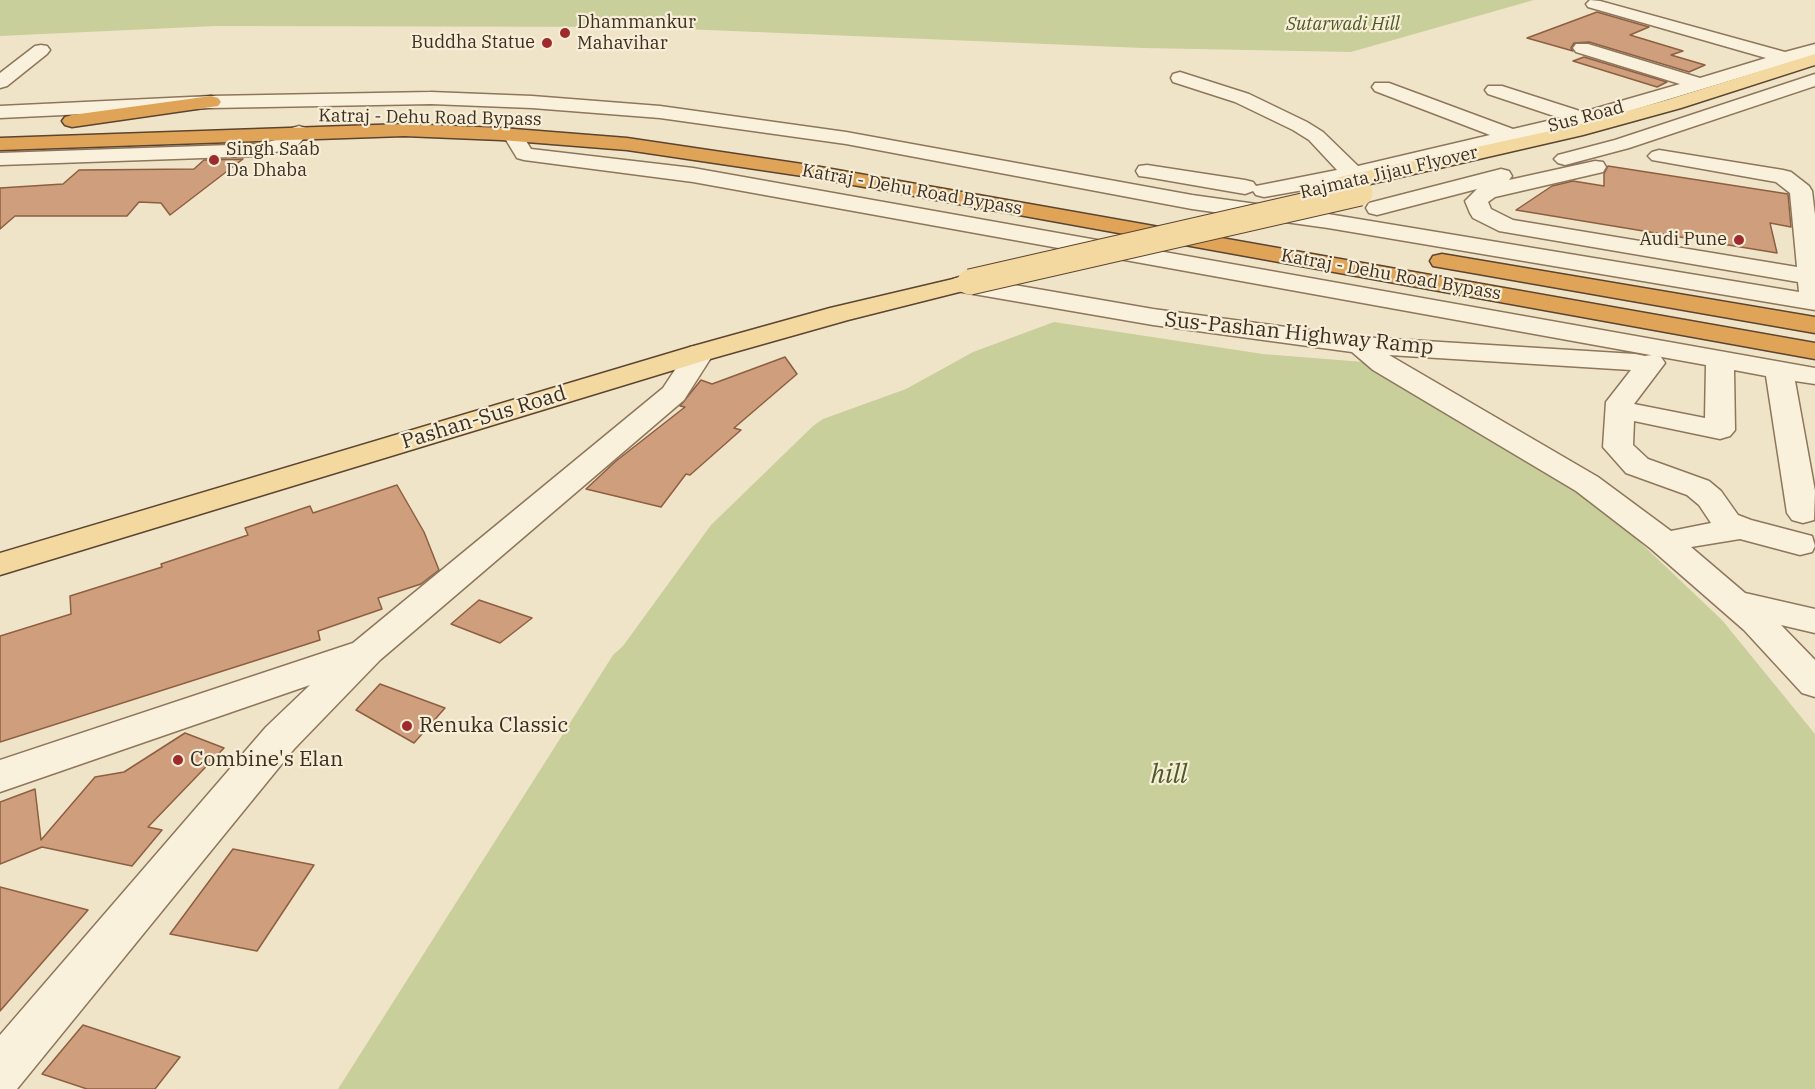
<!DOCTYPE html>
<html>
<head>
<meta charset="utf-8">
<style>
	body { margin:0 }
	canvas { display:block; background:#f0e4c8 }
</style>
</head>
<body>
<canvas width="1815" height="1089"></canvas>
<script>
const ctx = document.querySelector('canvas').getContext('2d');
ctx.lineJoin = 'round';
function fill(path, color) {
  ctx.fillStyle = color;
  ctx.fill(path, 'evenodd');
}
function poly(rows) {
  const path = new Path2D();
  for (const r of rows) {
    path.moveTo(r[0], r[1]);
    for (let i = 2; i < r.length; i += 2) path.lineTo(r[i], r[i + 1]);
  }
  return path;
}
function stroke(path, color, width, dash) {
  ctx.strokeStyle = color;
  ctx.lineWidth = width;
  ctx.lineCap = dash ? 'butt' : 'round';
  ctx.setLineDash(dash || []);
  ctx.stroke(path);
}
function write(font, color, halo, rows, align = 'center') {
  ctx.font = font + ' "IBM Plex Serif",serif';
  ctx.lineWidth = 4.5;
  ctx.setLineDash([]);
  ctx.textBaseline = 'middle';
  ctx.strokeStyle = halo;
  ctx.fillStyle = color;
  for (const [text, x, y, turn = 0] of rows) {
    ctx.save();
    ctx.translate(x, y);
    ctx.rotate((+turn || 0) * Math.PI / 180);
    ctx.textAlign = isNaN(turn) ? turn : align;
    if (halo) ctx.strokeText(text, 0, 0);
    ctx.fillText(text, 0, 0);
    ctx.restore();
  }
}
fill(poly([
	[0,0,1534,0,1351,52,1143,48,635,27,216,26,0,36],
	[1054,322,1263,354,1364,362,1605,509,1722,620,1815,734,1815,1089,338,1089,613,655,623,646,711,525,813,426,823,419,906,389,973,352]
]), '#c9cf9b');
const building = poly([
	[1597,12,1649,27,1630,35,1683,51,1671,55,1705,65,1689,72,1589,42,1574,43,1571,48,1573,51,1527,38,1597,12],
	[1584,57,1667,82,1657,87,1573,61,1584,57],
	[243,159,170,215,161,203,139,202,127,216,15,216,0,229,0,188,63,184,79,170,194,169,204,160,243,159],
	[1608,166,1788,194,1791,227,1770,223,1777,253,1516,210,1552,186,1573,181,1604,186,1604,174,1608,166],
	[785,357,797,374,734,428,741,430,690,475,686,474,661,507,586,489,616,461,685,407,680,406,701,380,712,384,785,357],
	[397,485,424,532,439,570,421,584,378,598,382,609,318,631,320,640,0,742,0,636,71,614,70,596,162,567,161,564,248,535,245,528,310,506,313,513,397,485],
	[479,600,532,618,500,643,451,624,479,600],
	[380,684,445,708,414,743,356,710,380,684],
	[185,733,224,748,148,827,162,830,132,866,42,847,0,864,0,802,35,789,41,840,95,777,124,772,185,733],
	[233,849,314,865,257,951,170,934,233,849],
	[0,887,88,910,0,1011,0,887],
	[83,1025,180,1057,155,1089,87,1089,42,1074,83,1025]
]);
fill(building, '#cf9f7d');
stroke(building, '#8d5f41', 1.5);
const minor = poly([
	[1590,0,1600,1,1785,52,1815,44,1815,55,1590,123,1354,181,1264,197,1256,195,1253,191,1245,194,1147,177,1139,176,1136,171,1139,166,1147,165,1245,180,1253,182,1256,186,1337,170,1309,140,1293,130,1235,102,1173,82,1171,78,1173,74,1180,72,1249,94,1307,122,1323,132,1358,166,1490,135,1375,91,1372,87,1375,83,1389,83,1513,129,1560,118,1488,94,1485,90,1488,86,1502,86,1583,112,1680,84,1576,52,1573,48,1576,44,1588,44,1700,78,1766,58,1588,7,1586,4,1590,0],
	[41,45,47,46,50,50,47,54,7,86,0,88,0,73,35,46,41,45],
	[1815,74,1815,86,1629,148,1565,165,1558,163,1554,159,1558,155,1615,140,1815,74],
	[431,92,532,96,660,106,846,132,1192,195,1328,214,1799,292,1798,282,1499,231,1473,218,1470,213,1465,201,1477,189,1377,215,1369,213,1366,208,1369,203,1501,169,1509,171,1512,176,1509,180,1595,161,1603,162,1606,167,1603,172,1495,197,1488,202,1491,209,1513,220,1797,267,1790,193,1776,182,1652,160,1648,156,1652,152,1659,150,1783,170,1791,172,1809,186,1812,191,1815,215,1815,310,1328,228,1192,209,846,144,660,118,532,108,431,104,211,108,0,118,0,106,211,96,431,92],
	[299,126,306,128,309,132,297,146,261,156,0,165,0,153,260,144,283,138,292,128,299,126],
	[513,129,520,131,531,149,693,168,1815,368,1815,384,1795,381,1815,491,1814,520,1803,523,1792,520,1787,513,1766,376,1734,370,1735,430,1730,436,1720,439,1634,421,1633,445,1648,459,1709,481,1721,491,1738,515,1751,520,1812,536,1815,546,1812,552,1800,555,1740,539,1691,547,1745,593,1815,609,1815,633,1781,625,1815,660,1815,697,1802,693,1744,630,1650,548,1576,491,1373,370,1352,352,1153,325,962,292,953,289,949,284,953,279,962,276,1153,309,1360,337,1635,354,1645,356,1651,355,1661,357,1665,363,1634,404,1705,418,1706,365,693,182,524,160,517,158,503,135,506,131,513,129],
	[1389,355,1631,370,1606,402,1603,447,1626,473,1687,495,1699,505,1711,523,1671,531,1598,477,1389,355],
	[700,345,710,347,714,353,684,400,380,660,294,749,17,1089,0,1089,0,1035,266,727,310,685,0,792,0,760,353,643,663,388,690,347,700,345]
]);
const major = poly([
	[1815,54,1815,65,1681,108,1583,135,1344,190,1336,188,1333,183,1336,178,1344,176,1573,126,1667,100,1815,54],
	[970,275,979,277,982,282,979,287,848,320,710,359,0,575,0,553,690,347,830,308,970,275]
]);
const highway = poly([
	[211,96,218,98,221,102,218,106,72,127,65,125,62,121,65,117,72,115,211,96],
	[404,124,501,128,627,138,809,165,1815,343,1815,359,809,177,627,150,501,140,404,136,0,150,0,138,404,124],
	[1442,254,1815,317,1815,333,1433,266,1430,261,1433,256,1442,254]
]);
stroke(minor, '#8d765c', 3);
stroke(major, '#5b4430', 3);
stroke(highway, '#5b4430', 3);
fill(minor, '#faf1dc');
fill(major, '#f3d9a0');
fill(highway, '#e0a458');
const majorBridge = poly([
	[970,282,1360,193]
]);
stroke(majorBridge, '#5b4430', 27, []);
stroke(majorBridge, '#f3d9a0', 25);
for (const [x, y, r, color] of [
	[565,33,6,"#9e2a2b"],
	[547,43,6,"#9e2a2b"],
	[214,160,6,"#9e2a2b"],
	[1739,240,6,"#9e2a2b"],
	[407,726,6,"#9e2a2b"],
	[178,760,6,"#9e2a2b"]
]) {
  const dot = new Path2D();
  dot.arc(x, y, r, 0, 2 * Math.PI);
  ctx.fillStyle = color;
  ctx.fill(dot);
  stroke(dot, '#f7eed8', 2);
}
write('18px', '#3d2e20', '#f7eed8', [
	["Dhammankur",577,23],
	["Mahavihar",577,44],
	["Buddha Statue",535,43,"right"],
	["Singh Saab",226,150],
	["Da Dhaba",226,171],
	["Audi Pune",1727,240,"right"]
], 'left');
write('italic 18px', '#4d5a26', '#f7eed8', [
	["Sutarwadi Hill",1343,25]
]);
write('18px', '#3d2e20', '#f7eed8', [
	["Sus Road",1586,117,-15],
	["Katraj - Dehu Road Bypass",430,118,1],
	["Rajmata Jijau Flyover",1389,173,-13],
	["Katraj - Dehu Road Bypass",912,190,10],
	["Katraj - Dehu Road Bypass",1391,275,10]
]);
write('21px', '#3d2e20', '#f7eed8', [
	["Sus-Pashan Highway Ramp",1299,334,6],
	["Pashan-Sus Road",484,418,-17]
]);
write('21px', '#3d2e20', '#f7eed8', [
	["Renuka Classic",419,726],
	["Combine's Elan",190,760]
], 'left');
write('italic 26px', '#4d5a26', '#f7eed8', [
	["hill",1169,775]
]);
</script>
</body>
</html>
